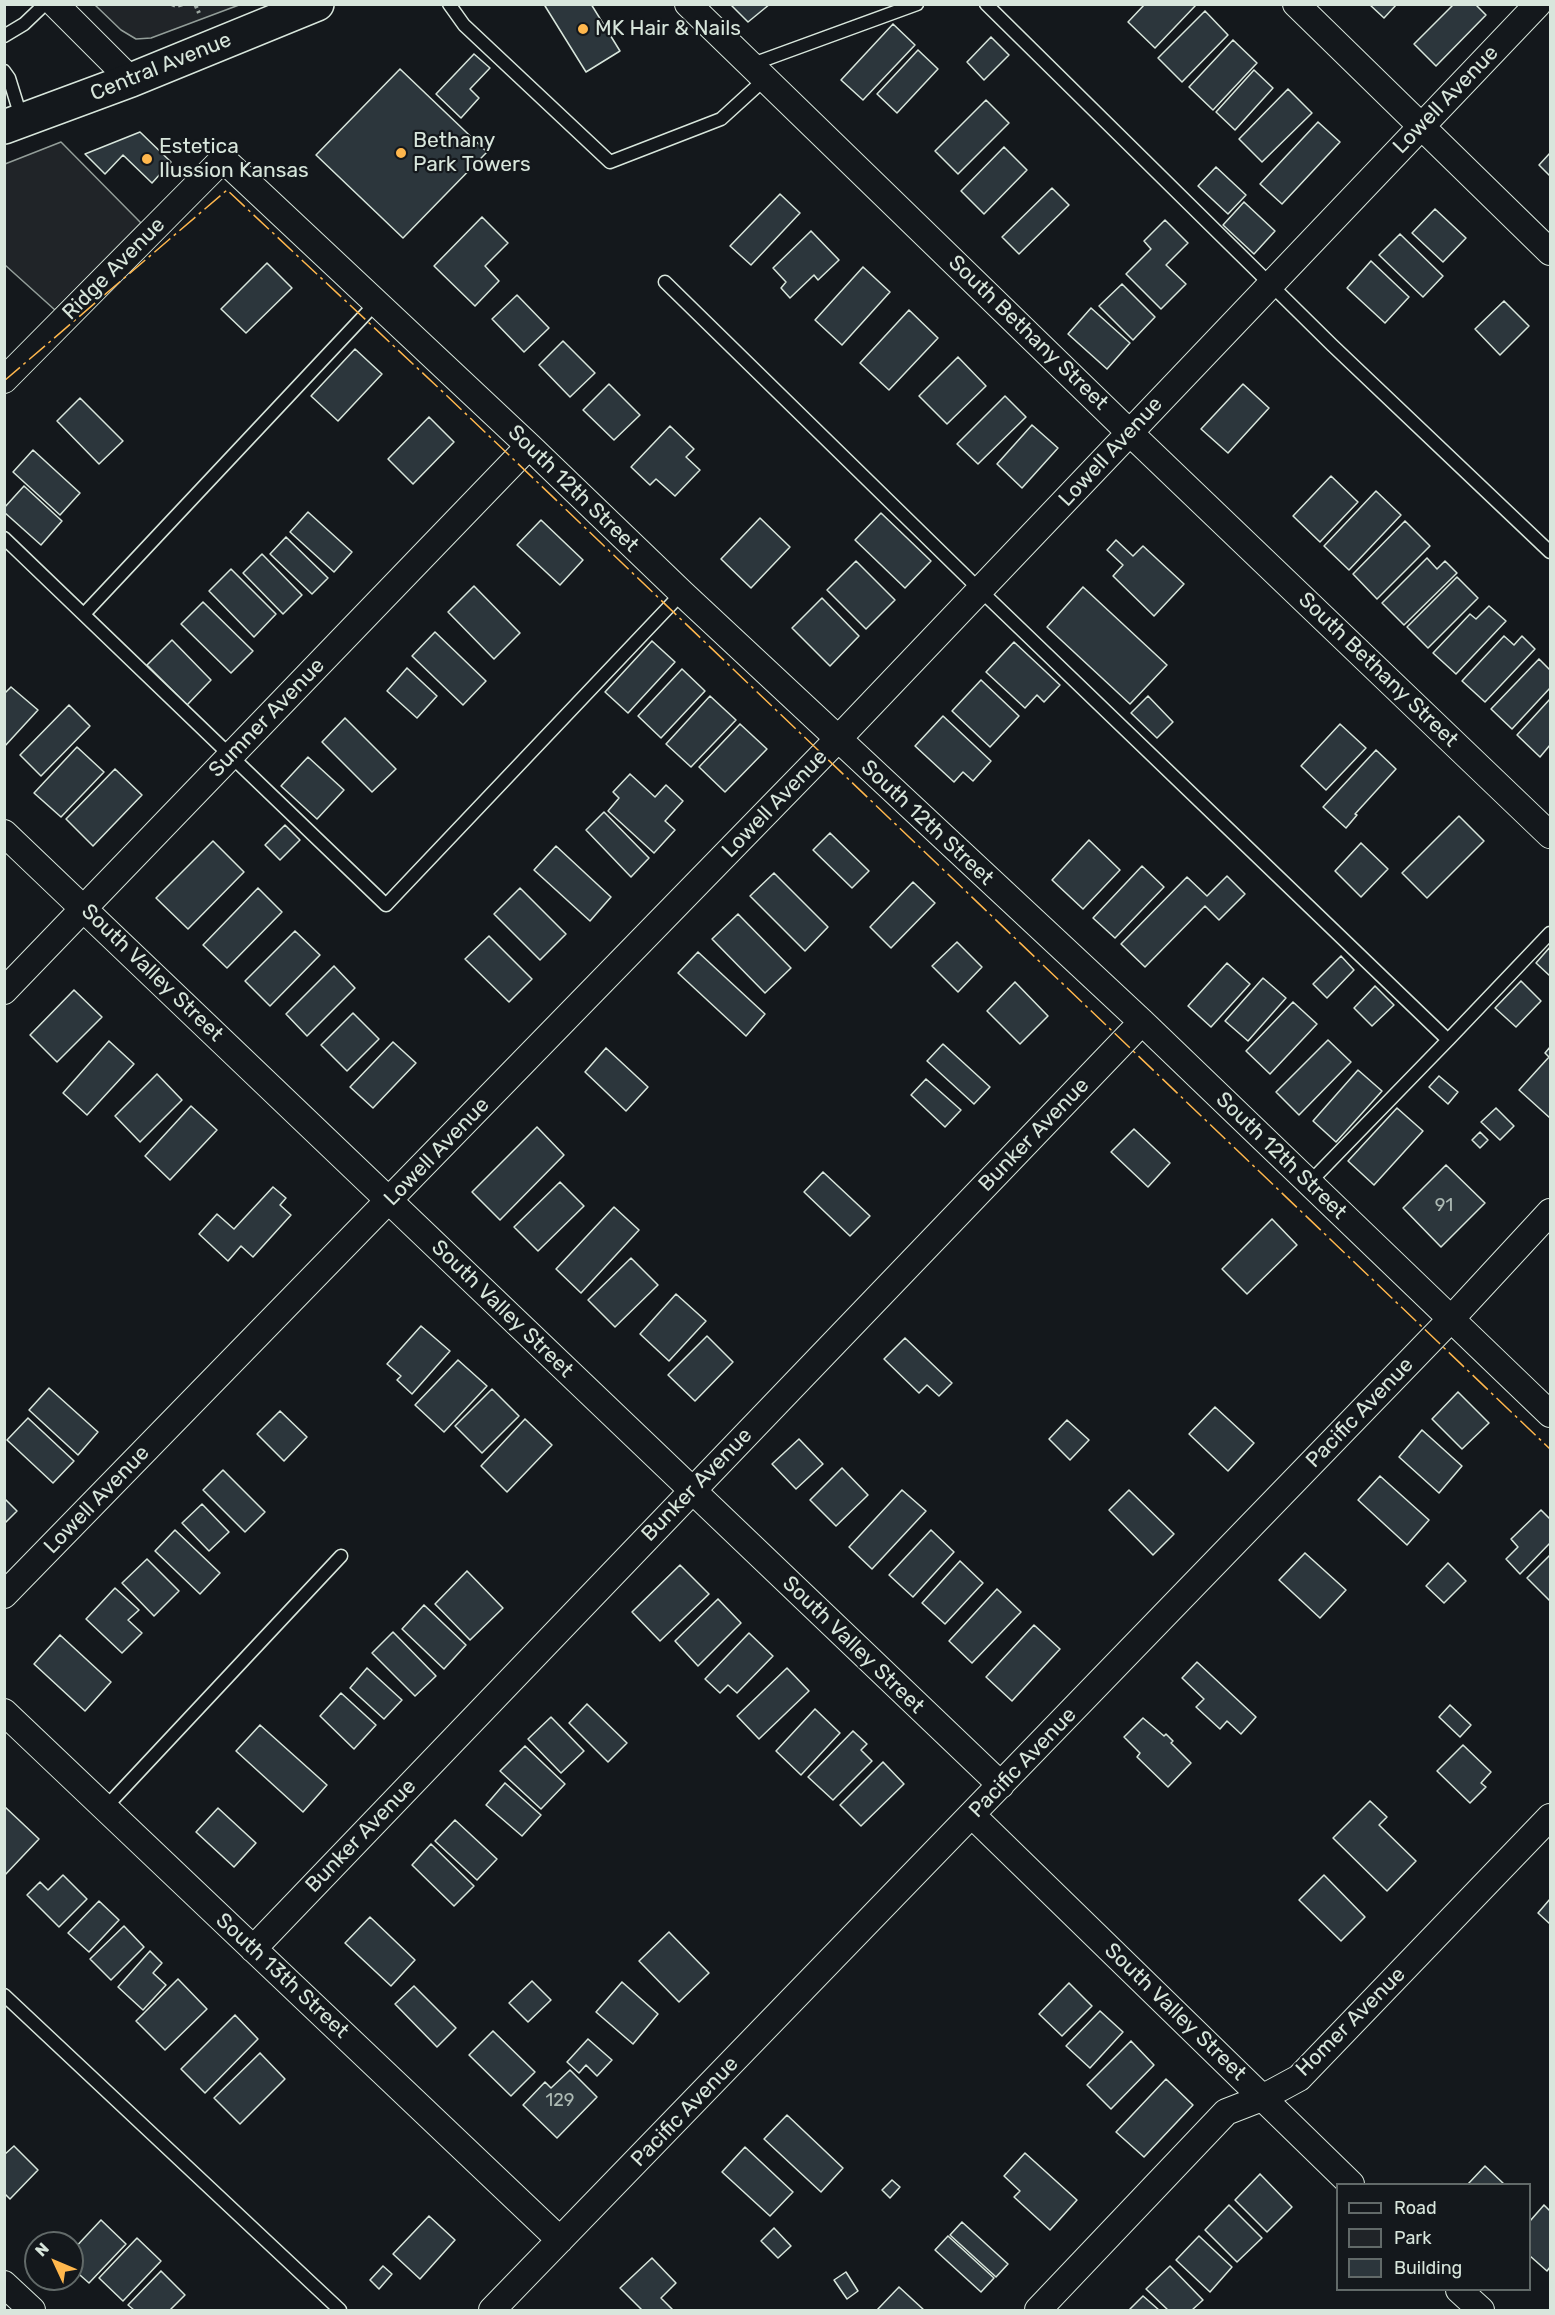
<!DOCTYPE html>
<html>
<head>
<meta charset="utf-8">
<style>
	body { margin:0 }
	#map { position:relative; width:1555px; height:2315px; overflow:hidden; background:#14181c; font-family:Rubik,sans-serif }
	canvas { display:block }
	.frame { position:absolute; inset:0; border:6px solid #d8e6dc; pointer-events:none }
	.legend { position:absolute; left:1336px; top:2183px; width:195px; height:108px; box-sizing:border-box; background:#14181c; border:2px solid #626a69; margin:0; padding:8px 10px; list-style:none; font-size:18px; color:#d8e6dc }
	.legend li { display:flex; align-items:center; gap:12px; height:30px }
	.legend b { width:30px; border:2px solid #626a69 }
	.north { position:absolute; left:24px; top:2231px; width:60px; height:60px; box-sizing:border-box; background:#14181c; border:2px solid #626a69; border-radius:50%; rotate:314deg; font-size:16px; font-weight:700; line-height:24px; text-align:center; color:#d8e6dc }
	.north::after { content:''; display:block; margin:auto; width:21px; height:27px; background:#ffb74d; clip-path:polygon(50% 0,100% 100%,50% 72%,0 100%) }
</style>
</head>
<body>
<div id="map">
<canvas width="1555" height="2315"></canvas>
<div class="frame"></div>
<ul class="legend">
<li><b style="height:8px;background:#14181c"></b>Road</li>
<li><b style="height:16px;background:#202428"></b>Park</li>
<li><b style="height:16px;background:#2c363c"></b>Building</li>
</ul>
<div class="north">N</div>
</div>
<script>
const ctx = document.querySelector('canvas').getContext('2d');
ctx.lineJoin = 'round';
function fill(path, color) {
  ctx.fillStyle = color;
  ctx.fill(path, 'evenodd');
}
function poly(rows) {
  const path = new Path2D();
  for (const r of rows) {
    path.moveTo(r[0], r[1]);
    for (let i = 2; i < r.length; i += 2) path.lineTo(r[i], r[i + 1]);
  }
  return path;
}
function stroke(path, color, width, dash) {
  ctx.strokeStyle = color;
  ctx.lineWidth = width;
  ctx.lineCap = dash ? 'butt' : 'round';
  ctx.setLineDash(dash || []);
  ctx.stroke(path);
}
function write(font, color, halo, rows, align = 'center') {
  ctx.font = font + ' Rubik,sans-serif';
  ctx.lineWidth = 4.5;
  ctx.setLineDash([]);
  ctx.textBaseline = 'middle';
  ctx.strokeStyle = halo;
  ctx.fillStyle = color;
  for (const [text, x, y, turn = 0] of rows) {
    ctx.save();
    ctx.translate(x, y);
    ctx.rotate((+turn || 0) * Math.PI / 180);
    ctx.textAlign = isNaN(turn) ? turn : align;
    if (halo) ctx.strokeText(text, 0, 0);
    ctx.fillText(text, 0, 0);
    ctx.restore();
  }
}
const green = poly([
	[95,5,239,5,151,38,136,39,121,30,95,5],
	[61,142,141,223,55,310,5,265,5,164,61,142]
]);
fill(green, '#202428');
stroke(green, '#939e99', 1.5);
const building = poly([
	[549,4,591,4,620,51,586,72,545,6,549,4],
	[730,4,770,4,748,22,730,4],
	[1145,4,1195,4,1196,5,1155,48,1128,22,1145,4],
	[1369,4,1397,4,1384,18,1369,4],
	[1454,4,1475,4,1486,15,1436,66,1414,44,1454,4],
	[1205,11,1228,35,1182,82,1158,58,1205,11],
	[893,24,915,45,863,100,841,80,893,24],
	[991,37,1009,55,984,80,967,62,991,37],
	[1233,40,1257,63,1213,110,1189,87,1233,40],
	[918,50,938,69,897,113,877,94,918,50],
	[474,54,490,68,470,89,479,98,461,118,436,94,474,54],
	[400,69,487,152,403,238,316,155,400,69],
	[1254,70,1273,88,1235,130,1216,112,1254,70],
	[1288,89,1312,113,1262,162,1239,139,1288,89],
	[986,100,1009,123,958,174,935,151,986,100],
	[1318,122,1340,142,1282,204,1260,184,1318,122],
	[140,132,171,162,152,183,123,155,105,174,85,154,140,132],
	[1004,147,1027,170,984,214,961,191,1004,147],
	[1550,153,1550,176,1539,165,1550,153],
	[1216,167,1246,195,1228,214,1198,186,1216,167],
	[1052,188,1069,205,1019,254,1002,237,1052,188],
	[780,194,800,213,751,265,730,246,780,194],
	[1244,202,1275,231,1254,254,1223,225,1244,202],
	[1435,209,1466,238,1443,262,1412,233,1435,209],
	[482,217,508,243,485,266,499,281,475,306,434,266,482,217],
	[1165,220,1188,243,1166,265,1186,284,1161,309,1126,274,1151,249,1144,241,1165,220],
	[811,231,839,260,818,280,814,275,790,298,781,288,786,282,773,268,811,231],
	[1400,234,1443,276,1423,297,1379,255,1400,234],
	[1371,261,1409,297,1385,323,1347,288,1371,261],
	[267,263,292,288,246,333,221,309,267,263],
	[863,267,890,292,842,345,815,320,863,267],
	[1122,284,1155,317,1133,340,1099,306,1122,284],
	[517,295,549,328,524,352,492,319,517,295],
	[1504,301,1529,326,1500,355,1475,329,1504,301],
	[1091,308,1130,343,1107,369,1068,334,1091,308],
	[909,310,938,338,889,390,860,363,909,310],
	[563,341,595,373,570,397,539,365,563,341],
	[355,349,382,374,338,421,311,396,355,349],
	[958,357,986,386,947,424,919,396,958,357],
	[609,384,640,415,614,440,583,410,609,384],
	[1243,384,1269,408,1228,453,1201,429,1243,384],
	[1005,396,1026,417,978,464,957,444,1005,396],
	[80,398,123,441,99,464,57,421,80,398],
	[429,417,454,442,413,484,388,459,429,417],
	[1032,425,1058,448,1022,488,997,464,1032,425],
	[670,426,694,449,686,457,700,470,675,496,656,479,650,485,631,467,670,426],
	[33,450,80,493,60,515,13,472,33,450],
	[1331,476,1358,502,1320,542,1293,516,1331,476],
	[24,486,62,521,41,545,4,512,4,508,24,486],
	[1376,491,1401,515,1349,570,1324,546,1376,491],
	[308,512,352,552,334,572,290,532,308,512],
	[881,513,931,561,905,588,855,540,881,513],
	[760,518,790,547,751,588,721,559,760,518],
	[541,520,583,560,560,585,517,545,541,520],
	[1405,521,1430,546,1377,599,1353,574,1405,521],
	[286,537,328,578,312,594,270,554,286,537],
	[1116,540,1133,556,1143,546,1184,584,1154,616,1113,576,1123,565,1107,550,1116,540],
	[262,554,302,595,283,614,243,573,262,554],
	[1427,558,1437,569,1445,561,1457,573,1404,625,1382,603,1427,558],
	[856,561,895,600,866,629,827,590,856,561],
	[231,569,276,614,254,637,209,591,231,569],
	[1457,577,1478,598,1428,648,1407,627,1457,577],
	[474,586,520,633,494,659,448,612,474,586],
	[1083,587,1167,665,1130,704,1047,627,1083,587],
	[822,598,859,636,830,666,792,628,822,598],
	[203,602,253,651,231,673,181,624,203,602],
	[1489,606,1506,621,1456,674,1433,653,1470,614,1476,619,1489,606],
	[435,632,486,681,463,705,412,656,435,632],
	[1504,636,1514,645,1522,636,1535,649,1485,702,1462,681,1504,636],
	[172,640,211,680,187,705,147,665,172,640],
	[652,641,675,662,628,713,605,692,652,641],
	[1014,642,1060,685,1044,702,1037,695,1025,708,986,672,1014,642],
	[1539,659,1550,670,1550,688,1512,729,1491,709,1539,659],
	[407,668,437,696,417,718,387,691,407,668],
	[682,669,705,691,661,738,638,716,682,669],
	[981,680,1019,716,990,747,952,711,981,680],
	[11,687,38,710,4,747,4,694,11,687],
	[710,696,736,720,691,767,666,744,710,696],
	[1148,696,1173,722,1157,738,1131,713,1148,696],
	[1550,699,1550,745,1540,757,1517,735,1550,699],
	[69,705,90,726,41,776,20,755,69,705],
	[943,716,991,761,973,781,963,772,954,782,915,746,943,716],
	[345,718,396,769,372,792,322,742,345,718],
	[740,724,767,749,725,792,699,767,740,724],
	[1340,724,1366,748,1326,790,1301,766,1340,724],
	[77,747,104,772,61,817,34,793,77,747],
	[1376,750,1396,769,1355,814,1357,815,1346,828,1323,807,1376,750],
	[308,757,344,790,317,819,281,786,308,757],
	[115,769,142,795,93,846,66,819,115,769],
	[630,774,655,797,666,785,683,801,665,821,675,830,654,853,608,811,619,798,613,792,630,774],
	[604,812,649,858,631,877,586,830,604,812],
	[1459,816,1484,841,1427,898,1402,873,1459,816],
	[285,825,300,840,280,860,265,845,285,825],
	[830,833,869,871,852,888,813,850,830,833],
	[1089,840,1120,870,1083,909,1052,880,1089,840],
	[213,841,244,872,188,929,156,898,213,841],
	[1361,843,1388,869,1361,897,1335,871,1361,843],
	[556,846,611,897,590,921,534,870,556,846],
	[1142,866,1164,887,1115,938,1093,918,1142,866],
	[774,873,828,927,805,951,750,896,774,873],
	[1227,876,1245,894,1219,920,1205,906,1145,967,1121,944,1187,877,1207,896,1227,876],
	[913,882,935,903,891,948,870,927,913,882],
	[258,888,282,912,227,968,203,945,258,888],
	[520,888,566,934,540,960,494,914,520,888],
	[738,914,791,968,765,993,712,939,738,914],
	[295,931,320,955,270,1006,245,981,295,931],
	[489,936,532,979,509,1002,465,959,489,936],
	[957,942,982,967,958,992,932,966,957,942],
	[1550,947,1550,976,1536,963,1550,947],
	[698,952,765,1014,746,1036,678,973,698,952],
	[1341,956,1354,970,1327,998,1313,984,1341,956],
	[1227,963,1250,984,1211,1027,1188,1006,1227,963],
	[334,966,355,988,307,1036,286,1014,334,966],
	[1263,978,1286,998,1248,1041,1225,1021,1263,978],
	[1521,981,1541,1001,1516,1027,1495,1008,1521,981],
	[1015,982,1048,1016,1020,1044,987,1011,1015,982],
	[1375,986,1394,1005,1372,1026,1354,1008,1375,986],
	[74,990,102,1017,57,1062,30,1035,74,990],
	[1293,1002,1317,1024,1270,1074,1246,1051,1293,1002],
	[353,1013,379,1039,347,1071,321,1045,353,1013],
	[1328,1040,1351,1062,1299,1115,1276,1092,1328,1040],
	[109,1041,134,1064,87,1115,63,1093,109,1041],
	[393,1042,416,1063,373,1108,350,1087,393,1042],
	[943,1044,990,1087,974,1104,927,1061,943,1044],
	[1550,1047,1550,1118,1519,1090,1549,1057,1545,1053,1550,1047],
	[606,1048,648,1087,626,1111,585,1072,606,1048],
	[1358,1070,1382,1091,1336,1142,1313,1121,1358,1070],
	[157,1074,182,1100,140,1142,115,1116,157,1074],
	[1439,1076,1458,1092,1448,1104,1429,1087,1439,1076],
	[926,1079,961,1110,945,1127,911,1095,926,1079],
	[191,1106,217,1130,170,1180,145,1156,191,1106],
	[1397,1108,1423,1131,1374,1185,1348,1161,1397,1108],
	[1496,1108,1514,1126,1500,1140,1481,1122,1496,1108],
	[537,1127,564,1155,500,1220,472,1192,537,1127],
	[1134,1129,1170,1163,1148,1187,1111,1152,1134,1129],
	[1480,1132,1488,1140,1480,1148,1472,1140,1480,1132],
	[1446,1165,1485,1203,1441,1247,1403,1208,1446,1165],
	[823,1172,870,1216,850,1236,804,1192,823,1172],
	[560,1182,584,1206,538,1251,514,1227,560,1182],
	[273,1187,286,1198,280,1205,291,1215,253,1257,241,1246,228,1261,199,1234,217,1214,234,1229,273,1187],
	[614,1207,639,1230,581,1293,556,1269,614,1207],
	[1272,1219,1297,1245,1247,1294,1222,1269,1272,1219],
	[631,1258,658,1285,615,1327,588,1300,631,1258],
	[676,1294,706,1321,669,1361,640,1334,676,1294],
	[421,1326,450,1351,412,1394,397,1380,401,1376,387,1364,421,1326],
	[707,1336,733,1362,695,1401,668,1375,707,1336],
	[905,1338,952,1383,939,1396,927,1385,919,1393,884,1359,905,1338],
	[458,1360,487,1386,444,1432,415,1405,458,1360],
	[49,1388,98,1432,78,1455,29,1410,49,1388],
	[492,1389,519,1416,482,1453,455,1426,492,1389],
	[1458,1392,1489,1423,1462,1449,1432,1419,1458,1392],
	[1215,1407,1254,1443,1228,1471,1189,1434,1215,1407],
	[280,1411,307,1437,284,1461,257,1434,280,1411],
	[28,1418,74,1461,53,1483,7,1440,28,1418],
	[525,1419,552,1445,507,1492,481,1466,525,1419],
	[1067,1420,1089,1440,1070,1460,1049,1439,1067,1420],
	[1422,1430,1462,1466,1439,1493,1399,1457,1422,1430],
	[799,1439,823,1464,796,1489,772,1464,799,1439],
	[842,1468,868,1495,836,1526,810,1500,842,1468],
	[223,1470,265,1512,245,1532,203,1490,223,1470],
	[1380,1476,1429,1520,1407,1545,1358,1500,1380,1476],
	[902,1490,926,1511,872,1569,849,1547,902,1490],
	[1129,1490,1174,1534,1153,1555,1109,1510,1129,1490],
	[4,1498,17,1511,4,1524,4,1498],
	[202,1504,229,1532,209,1551,182,1523,202,1504],
	[1541,1510,1550,1519,1550,1543,1520,1574,1506,1559,1518,1547,1511,1539,1541,1510],
	[175,1530,220,1573,200,1594,155,1551,175,1530],
	[931,1530,954,1552,913,1597,889,1575,931,1530],
	[1305,1553,1346,1590,1320,1618,1279,1580,1305,1553],
	[1550,1555,1550,1601,1527,1578,1550,1555],
	[147,1559,179,1591,154,1616,122,1583,147,1559],
	[960,1561,983,1583,945,1624,922,1603,960,1561],
	[1448,1563,1466,1581,1444,1603,1426,1586,1448,1563],
	[680,1565,709,1594,660,1641,632,1612,680,1565],
	[467,1571,503,1608,470,1640,435,1604,467,1571],
	[115,1588,139,1610,128,1620,142,1633,122,1653,86,1619,115,1588],
	[997,1589,1021,1612,972,1663,949,1641,997,1589],
	[718,1599,741,1623,698,1666,675,1641,718,1599],
	[424,1605,466,1645,444,1669,402,1629,424,1605],
	[1034,1625,1060,1649,1012,1701,986,1677,1034,1625],
	[393,1632,436,1676,415,1696,372,1653,393,1632],
	[749,1633,773,1656,737,1693,728,1685,720,1693,705,1679,749,1633],
	[60,1635,111,1682,85,1711,34,1664,60,1635],
	[1197,1662,1256,1717,1241,1734,1227,1721,1220,1729,1196,1707,1204,1699,1182,1678,1197,1662],
	[367,1668,402,1700,384,1719,350,1688,367,1668],
	[787,1668,809,1691,759,1739,737,1716,787,1668],
	[341,1693,376,1725,354,1749,320,1716,341,1693],
	[587,1704,627,1743,608,1762,569,1723,587,1704],
	[1450,1705,1471,1725,1460,1737,1439,1717,1450,1705],
	[815,1709,840,1733,801,1775,776,1751,815,1709],
	[551,1717,584,1751,561,1773,528,1739,551,1717],
	[1143,1718,1164,1736,1166,1734,1173,1741,1171,1743,1191,1763,1168,1787,1137,1757,1140,1753,1124,1737,1143,1718],
	[260,1725,327,1785,303,1812,236,1751,260,1725],
	[853,1731,867,1744,861,1750,872,1761,833,1800,808,1777,853,1731],
	[1463,1745,1491,1772,1481,1783,1486,1787,1470,1803,1437,1771,1463,1745],
	[525,1746,565,1784,541,1809,500,1771,525,1746],
	[883,1762,904,1784,861,1826,840,1805,883,1762],
	[505,1783,541,1815,522,1836,486,1805,505,1783],
	[1370,1801,1387,1817,1379,1825,1416,1861,1387,1891,1333,1838,1370,1801],
	[4,1806,39,1839,4,1876,4,1806],
	[218,1808,256,1843,234,1867,196,1832,218,1808],
	[455,1820,497,1859,477,1880,435,1841,455,1820],
	[431,1844,474,1886,454,1906,412,1865,431,1844],
	[63,1875,87,1899,59,1927,27,1895,40,1882,48,1890,63,1875],
	[1324,1875,1365,1917,1341,1941,1299,1900,1324,1875],
	[1550,1899,1550,1924,1538,1913,1550,1899],
	[99,1901,119,1920,89,1952,68,1933,99,1901],
	[370,1917,415,1960,391,1986,345,1943,370,1917],
	[124,1926,144,1947,111,1980,90,1959,124,1926],
	[669,1932,709,1973,679,2002,639,1961,669,1932],
	[150,1951,162,1963,153,1973,166,1985,143,2010,118,1987,150,1951],
	[178,1979,207,2009,165,2050,136,2021,178,1979],
	[532,1981,551,2000,528,2022,509,2003,532,1981],
	[622,1982,658,2014,633,2044,596,2012,622,1982],
	[1069,1983,1092,2006,1062,2036,1039,2014,1069,1983],
	[414,1986,456,2028,437,2047,395,2004,414,1986],
	[1100,2011,1123,2032,1090,2068,1066,2046,1100,2011],
	[235,2015,258,2039,205,2093,181,2069,235,2015],
	[493,2031,535,2072,511,2096,469,2055,493,2031],
	[588,2039,612,2060,597,2076,586,2065,579,2073,567,2062,588,2039],
	[1131,2041,1154,2065,1111,2109,1087,2085,1131,2041],
	[260,2053,285,2079,240,2124,214,2098,260,2053],
	[570,2070,597,2097,557,2138,523,2105,545,2082,551,2088,570,2070],
	[1166,2079,1193,2105,1144,2157,1116,2132,1166,2079],
	[787,2115,843,2168,821,2192,764,2139,787,2115],
	[14,2146,38,2170,10,2199,4,2193,4,2155,14,2146],
	[745,2147,793,2192,770,2216,722,2172,745,2147],
	[1025,2153,1077,2200,1050,2230,1014,2197,1020,2191,1004,2176,1025,2153],
	[1485,2166,1504,2184,1468,2184,1485,2166],
	[1260,2174,1292,2207,1267,2232,1235,2200,1260,2174],
	[892,2180,900,2187,890,2198,882,2190,892,2180],
	[1229,2205,1262,2238,1237,2262,1205,2230,1229,2205],
	[1544,2205,1550,2211,1550,2267,1547,2271,1530,2256,1530,2221,1544,2205],
	[429,2216,455,2240,420,2279,393,2254,429,2216],
	[101,2220,126,2244,89,2283,72,2268,72,2251,101,2220],
	[962,2222,1008,2264,996,2277,950,2235,962,2222],
	[774,2228,791,2246,778,2258,761,2241,774,2228],
	[948,2236,994,2278,981,2292,935,2250,948,2236],
	[1199,2236,1232,2267,1210,2292,1176,2260,1199,2236],
	[137,2238,161,2261,123,2301,99,2278,137,2238],
	[652,2258,676,2283,661,2298,673,2310,642,2310,620,2288,652,2258],
	[383,2266,392,2274,379,2289,370,2280,383,2266],
	[1170,2266,1203,2300,1192,2310,1168,2310,1146,2289,1170,2266],
	[161,2271,185,2295,170,2310,134,2310,128,2305,161,2271],
	[846,2272,858,2291,847,2299,834,2280,846,2272],
	[899,2287,924,2310,877,2310,899,2287],
	[1143,2296,1159,2310,1129,2310,1143,2296]
]);
fill(building, '#2c363c');
stroke(building, '#d8e6dc', 1.5);
const service = poly([
	[449,4,464,25,610,162,721,119,765,79],
	[986,4,1332,345,1550,552],
	[4,36,24,24,45,4],
	[750,65,917,4],
	[4,71,9,78,22,120],
	[665,282,980,590,1448,1040,1309,1183],
	[4,538,386,905,682,593],
	[84,614,376,303],
	[1448,1040,1550,933],
	[105,1808,341,1556],
	[4,1995,340,2310]
]);
const minor = poly([
	[55,4,131,80],
	[688,4,1129,432,1550,835],
	[1296,4,1550,252],
	[4,380,223,159,529,446,682,593,1142,1022,1550,1414],
	[4,833,1001,1785],
	[4,991,529,446],
	[4,1595,838,739,1538,4],
	[4,1712,560,2240],
	[972,1815,1351,2184],
	[253,1949,1142,1022],
	[4,2284,32,2310],
	[1459,2290,1481,2310],
	[492,2310,1451,1319,1550,1212],
	[1038,2310,1226,2112,1262,2098,1299,2078,1550,1817]
]);
const secondary = poly([
	[4,127,131,80,317,4]
]);
stroke(service, '#d8e6dc', 15);
stroke(minor, '#d8e6dc', 28);
stroke(secondary, '#d8e6dc', 36);
stroke(poly([
	[171,4,176,6,184,4],
	[195,4,199,13]
]), '#9da8a2', 4, [4.5, 3]);
stroke(service, '#14181c', 12);
stroke(minor, '#14181c', 26);
stroke(secondary, '#14181c', 33);
stroke(poly([
	[4,381,227,190,444,393,1550,1449]
]), '#ffb74d', 1.5, [21, 4.5, 3, 4.5]);
for (const [x, y, r, color] of [
	[583,29,6,"#ffb74d"],
	[401,153,6,"#ffb74d"],
	[147,159,6,"#ffb74d"]
]) {
  const dot = new Path2D();
  dot.arc(x, y, r, 0, 2 * Math.PI);
  ctx.fillStyle = color;
  ctx.fill(dot);
  stroke(dot, '#14181c', 2);
}
write('18px', '#adbab4', null, [
	["91",1444,1206],
	["129",560,2101]
]);
write('21px', '#d8e6dc', '#14181c', [
	["MK Hair & Nails",595,29],
	["Bethany",413,141],
	["Park Towers",413,165],
	["Estetica",159,147],
	["Ilussion Kansas",159,171]
], 'left');
write('21px', '#d8e6dc', '#14181c', [
	["Central Avenue",161,67,-22],
	["Lowell Avenue",1446,100,-46],
	["Ridge Avenue",114,269,-45],
	["South Bethany Street",1028,333,44],
	["Lowell Avenue",1111,452,-47],
	["South 12th Street",573,489,44],
	["South Bethany Street",1378,670,44],
	["Sumner Avenue",267,718,-46],
	["Lowell Avenue",775,804,-46],
	["South 12th Street",927,823,43],
	["South Valley Street",152,973,44],
	["Bunker Avenue",1034,1135,-46],
	["Lowell Avenue",437,1152,-46],
	["South 12th Street",1281,1156,44],
	["South Valley Street",502,1309,44],
	["Pacific Avenue",1360,1413,-46],
	["Bunker Avenue",697,1485,-46],
	["Lowell Avenue",97,1500,-46],
	["South Valley Street",853,1645,44],
	["Pacific Avenue",1023,1763,-46],
	["Bunker Avenue",361,1836,-46],
	["South 13th Street",282,1976,43],
	["South Valley Street",1175,2012,44],
	["Homer Avenue",1351,2022,-45],
	["Pacific Avenue",685,2112,-46]
]);
</script>
</body>
</html>
